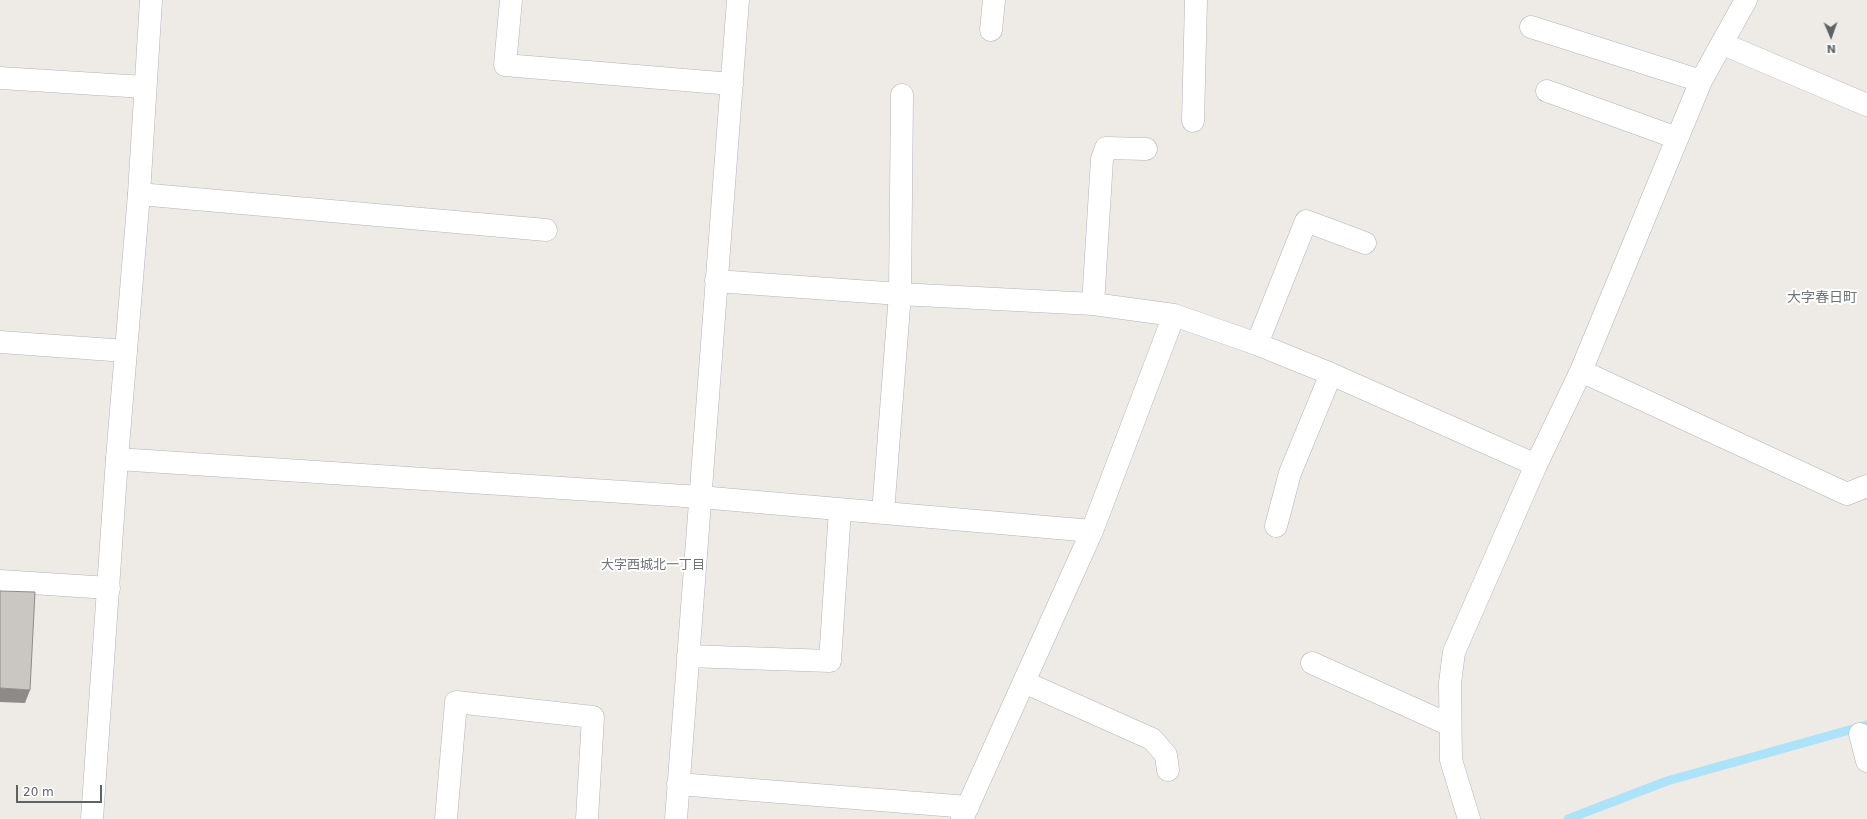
<!DOCTYPE html>
<html>
<head>
<meta charset="utf-8">
<style>
	body { margin:0 }
	#map { position:relative; width:1867px; height:819px; overflow:hidden; background:#eeebe6; font-family:"DejaVu Sans",sans-serif }
	canvas { display:block }
	.north { position:absolute; left:1811px; top:16px; width:40px; height:40px; -webkit-text-stroke:3px #fff; paint-order:stroke; rotate:178deg; font-size:11px; font-weight:700; line-height:16px; text-align:center; color:#5d6265 }
	.north::after { content:''; display:block; margin:auto; width:14px; height:18px; background:#5d6265; clip-path:polygon(50% 0,100% 100%,50% 72%,0 100%) }
	.scale { position:absolute; left:16px; top:785px; width:86px; height:18px; box-sizing:border-box; border:2px solid #5d6265; border-top:0; padding-left:5px; font-size:12px; line-height:14px; white-space:nowrap; color:#5d6265; -webkit-text-stroke:3px #fff; paint-order:stroke }
</style>
</head>
<body>
<div id="map">
<canvas width="1867" height="819"></canvas>
<div class="north">N</div>
<div class="scale">20 m</div>
</div>
<script>
const ctx = document.querySelector('canvas').getContext('2d');
ctx.lineJoin = 'round';
function poly(rows) {
  const path = new Path2D();
  for (const r of rows) {
    path.moveTo(r[0], r[1]);
    for (let i = 2; i < r.length; i += 2) path.lineTo(r[i], r[i + 1]);
  }
  return path;
}
function stroke(path, color, width, dash) {
  ctx.strokeStyle = color;
  ctx.lineWidth = width;
  ctx.lineCap = dash ? 'butt' : 'round';
  ctx.setLineDash(dash || []);
  ctx.stroke(path);
}
function fill(path, color) {
  ctx.fillStyle = color;
  ctx.fill(path, 'evenodd');
}
function write(font, color, halo, rows, align = 'center') {
  ctx.font = font + ' "DejaVu Sans","Noto Sans JP",sans-serif';
  ctx.lineWidth = 4;
  ctx.setLineDash([]);
  ctx.textBaseline = 'middle';
  ctx.strokeStyle = halo;
  ctx.fillStyle = color;
  for (const [text, x, y, turn = 0] of rows) {
    ctx.save();
    ctx.translate(x, y);
    ctx.rotate((+turn || 0) * Math.PI / 180);
    ctx.textAlign = isNaN(turn) ? turn : align;
    if (halo) ctx.strokeText(text, 0, 0);
    ctx.fillText(text, 0, 0);
    ctx.restore();
  }
}
stroke(poly([
	[1568,819,1667,781,1867,725]
]), '#ace3f8', 9);
const street = poly([
	[511,0,505,65,732,84],
	[1531,27,1701,81],
	[991,30,994,0],
	[1723,44,1867,105],
	[0,78,144,87],
	[1547,91,1677,138],
	[1193,121,1196,0],
	[139,194,546,230],
	[716,281,900,294,1093,304,1174,315,1257,344,1331,374,1536,465],
	[1093,304,1102,159,1106,148,1146,149],
	[0,342,126,351],
	[1257,344,1306,221,1365,243],
	[1581,371,1847,494,1867,486],
	[117,459,700,497,1092,531],
	[883,513,900,294,902,95],
	[1276,526,1290,473,1331,374],
	[0,581,109,588],
	[688,656,830,661,840,510],
	[1312,663,1450,725],
	[1024,682,1152,739,1166,755,1168,770],
	[1860,734,1867,761],
	[678,784,968,807],
	[446,819,456,702,593,717,587,819],
	[676,819,738,0],
	[962,819,1092,531,1174,315],
	[1469,819,1451,760,1450,683,1454,652,1536,465,1581,371,1701,81,1746,0]
]);
const secondary = poly([
	[92,819,117,459,139,194,151,0]
]);
stroke(street, '#b1b4b7', 23);
stroke(secondary, '#b0b4b7', 23);
stroke(street, '#fff', 22);
stroke(secondary, '#fff', 22);
fill(poly([
	[0,688,30,690,25,703,0,702]
]), '#8d8b88');
const building = poly([
	[0,591,35,592,30,690,0,688,0,591]
]);
fill(building, '#cac6c2');
stroke(building, '#8d8b88', 1);
write('13px', '#6e7477', '#fff', [
	["大字西城北一丁目",653,566]
]);
write('14px', '#6e7477', '#fff', [
	["大字春日町",1822,298]
]);
</script>
</body>
</html>
